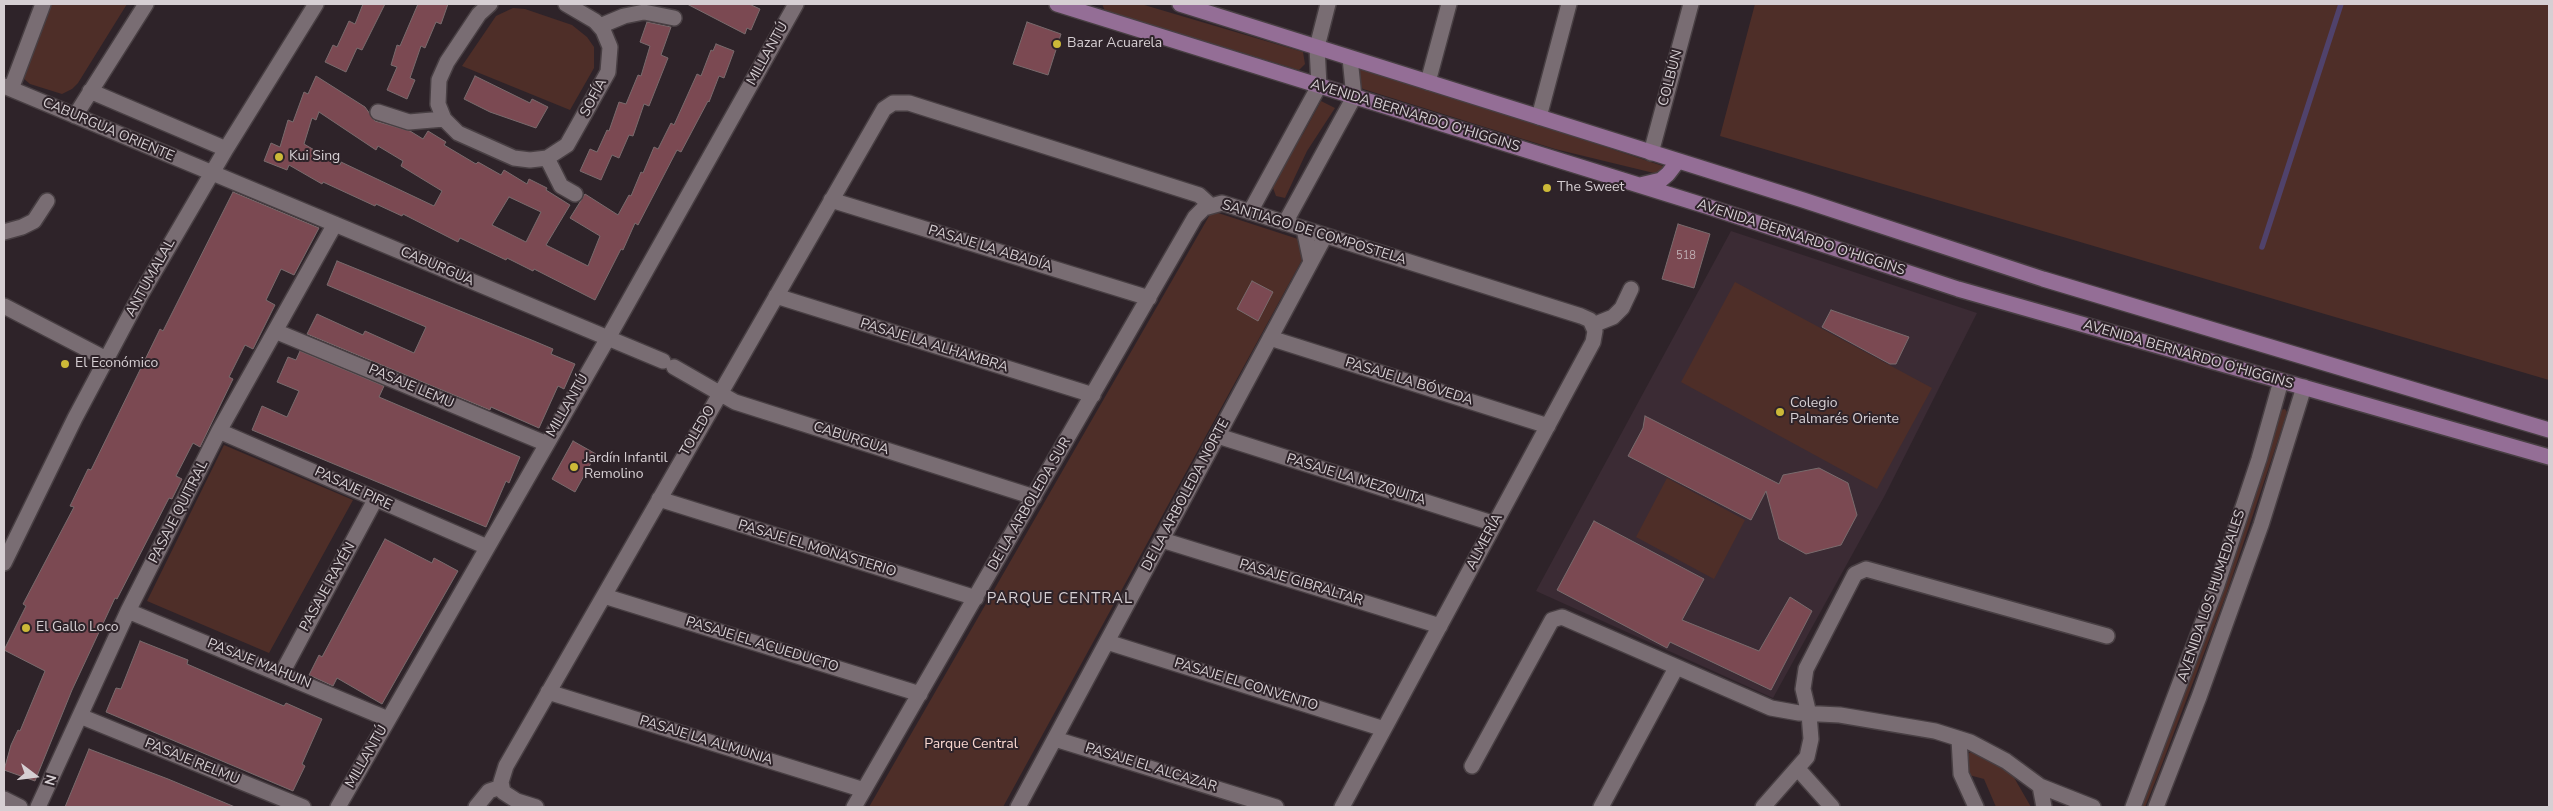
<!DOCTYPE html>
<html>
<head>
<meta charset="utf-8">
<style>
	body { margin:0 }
	#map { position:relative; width:2553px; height:811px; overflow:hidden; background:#2e2329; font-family:"Nunito Sans",sans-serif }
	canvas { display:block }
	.frame { position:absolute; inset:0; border:5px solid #d6cfd3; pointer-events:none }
	.north { position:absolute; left:10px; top:751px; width:50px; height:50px; -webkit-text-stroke:4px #2e2329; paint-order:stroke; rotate:105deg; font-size:14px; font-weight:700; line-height:20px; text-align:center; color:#d6cfd3 }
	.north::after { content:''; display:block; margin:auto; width:18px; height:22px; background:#d6cfd3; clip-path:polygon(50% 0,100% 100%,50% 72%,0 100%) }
</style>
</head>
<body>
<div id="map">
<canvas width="2553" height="811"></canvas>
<div class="frame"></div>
<div class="north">N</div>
</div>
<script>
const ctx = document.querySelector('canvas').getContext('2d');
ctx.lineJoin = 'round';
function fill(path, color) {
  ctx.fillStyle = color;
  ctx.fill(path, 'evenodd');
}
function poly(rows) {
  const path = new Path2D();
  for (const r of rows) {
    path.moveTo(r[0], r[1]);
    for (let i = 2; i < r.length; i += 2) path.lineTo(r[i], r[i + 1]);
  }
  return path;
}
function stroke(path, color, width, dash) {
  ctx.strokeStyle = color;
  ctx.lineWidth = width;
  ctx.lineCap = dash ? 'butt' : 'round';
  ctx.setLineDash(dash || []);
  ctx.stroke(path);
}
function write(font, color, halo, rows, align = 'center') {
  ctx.font = font + ' "Nunito Sans",sans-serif';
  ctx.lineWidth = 4;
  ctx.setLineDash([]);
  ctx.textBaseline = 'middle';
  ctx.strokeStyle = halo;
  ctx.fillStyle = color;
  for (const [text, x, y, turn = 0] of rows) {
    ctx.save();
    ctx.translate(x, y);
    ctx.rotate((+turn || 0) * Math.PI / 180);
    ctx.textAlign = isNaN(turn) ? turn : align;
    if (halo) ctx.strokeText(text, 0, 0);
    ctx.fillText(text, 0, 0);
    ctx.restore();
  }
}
fill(poly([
	[1731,231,1977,313,1885,495,1773,698,1536,591]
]), '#3b2b34');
fill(poly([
	[48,4,127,4,78,83,72,89,62,94,30,84,23,78],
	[1102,4,1141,4,1303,52,1305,64,1299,70,1105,11],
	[1755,4,2549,4,2549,380,1720,136],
	[513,8,525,9,572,25,587,37,594,47,594,68,570,110,462,66,496,16],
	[1363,68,1376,71,1666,167,1662,175,1555,149,1363,89,1357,83,1357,70],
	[1321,101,1335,108,1307,151,1285,198,1276,196,1270,180,1303,134],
	[1212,211,1298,239,1303,258,1003,807,869,807],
	[1735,282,1932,388,1877,489,1681,382],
	[2285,409,2287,412,2284,422,2226,595,2159,772,2145,807,2141,807,2217,608,2259,484,2281,410],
	[224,445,353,500,269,653,147,601],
	[1667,478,1745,520,1714,579,1636,537],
	[1975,750,2012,774,2031,807,1996,807,1984,779,1969,775,1965,755]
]), '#4e2e28');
stroke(poly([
	[2262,247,2341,4]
]), '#50426b', 5.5);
const building = poly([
	[363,4,385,4,362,50,357,48,346,72,325,62,333,45,337,47,349,21,355,24,363,4],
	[418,4,448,4,441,24,436,22,425,48,421,46,410,78,415,80,407,99,387,90,397,67,391,65,397,45,400,46,418,4],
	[687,4,749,4,760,9,751,30,747,28,745,34,687,4],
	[647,22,671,27,661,55,668,58,649,106,644,104,633,136,629,135,619,158,612,155,601,180,580,171,590,149,597,152,607,130,609,131,619,102,626,104,638,75,641,76,650,46,640,42,647,22],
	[1027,22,1061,34,1048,75,1013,64,1027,22],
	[716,44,734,51,724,78,719,76,709,102,708,101,681,152,677,150,638,225,635,223,623,250,621,249,595,300,534,269,533,271,507,258,506,260,460,238,458,242,403,214,402,216,376,204,375,206,323,182,322,184,289,165,287,170,264,161,271,143,280,147,288,120,293,122,304,92,308,94,316,76,365,107,375,121,410,131,423,139,428,131,446,142,444,145,476,164,478,162,501,175,504,170,527,184,529,179,547,188,546,190,570,205,546,245,588,266,600,236,570,218,585,194,618,215,629,195,631,196,641,172,643,173,654,147,658,149,671,123,674,125,697,74,701,76,711,50,713,51,716,44],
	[319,112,376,150,378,146,403,161,401,166,442,191,434,206,341,162,340,165,304,144,312,118,316,120,319,112],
	[509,197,541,212,526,242,492,225,509,197],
	[475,76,530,103,532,99,548,107,536,128,490,112,464,99,475,76],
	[233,192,319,228,294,275,281,269,266,300,275,305,253,349,245,345,229,377,233,379,200,447,193,443,176,476,182,479,172,499,169,498,117,599,115,598,72,690,35,781,4,770,11,745,18,730,20,731,45,671,4,650,26,606,23,604,74,507,70,506,88,469,91,470,160,329,163,331,233,192],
	[1678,224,1710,234,1694,288,1662,279,1678,224],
	[337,261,534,341,553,349,551,354,575,364,564,389,558,386,539,428,491,407,490,410,307,334,317,314,363,335,365,331,414,353,426,327,327,285,337,261],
	[1252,281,1273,292,1258,321,1237,309,1252,281],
	[1831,310,1909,337,1896,364,1890,364,1822,327,1831,310],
	[300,351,384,386,379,397,520,457,509,483,506,481,486,527,252,430,262,406,287,417,299,391,277,382,288,357,296,360,300,351],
	[1645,416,1779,484,1783,475,1819,468,1848,483,1857,515,1841,545,1806,554,1779,539,1766,491,1751,520,1628,456,1643,428,1645,416],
	[573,441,596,454,575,492,552,479,573,441],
	[1594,521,1704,579,1682,620,1759,651,1790,597,1812,611,1771,690,1670,642,1667,648,1557,590,1594,521],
	[385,539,432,563,434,558,458,571,382,704,337,678,333,686,309,675,319,655,322,657,385,539],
	[140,641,188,660,187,664,284,706,286,703,322,719,302,764,305,766,293,791,106,712,116,688,121,689,140,641],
	[89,749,168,779,235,807,65,807,89,749]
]);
fill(building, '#7b4952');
stroke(building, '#796b6d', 1);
const minor = poly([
	[490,4,479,14,447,62,439,80,438,104,444,119,458,133,514,158,530,160,547,158,567,145,608,72,610,47,603,30,595,21,566,4],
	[600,26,624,16,644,12,674,18],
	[1428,82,1449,4],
	[4,86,663,361],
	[11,89,43,4],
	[90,91,226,149],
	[378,112,409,122,444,119],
	[75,116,146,4],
	[1539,117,1569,4],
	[1651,153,1691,4],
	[547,158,561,186,575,194],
	[831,200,1149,298],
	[1250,212,1319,86,1317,47,1328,4],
	[1285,223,1354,97,1350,58],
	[1304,229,1311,262],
	[4,232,22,227,34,221,47,201],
	[776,296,1093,395],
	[4,306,106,359],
	[1593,325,1613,317,1622,308,1631,289],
	[275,331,547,444],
	[1270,338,1548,426],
	[674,367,735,402,1034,497],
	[219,431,487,547],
	[1218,436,1495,524],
	[659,499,976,598],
	[1162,540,1440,626],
	[4,563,75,418,140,296,226,149,316,4],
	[604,596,920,694],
	[128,611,388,719],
	[1107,642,1384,729],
	[282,673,375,500],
	[548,692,864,790],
	[80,716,303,807],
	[1055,739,1276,807],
	[1959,739,1961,774,1976,807],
	[1472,766,1552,620,1562,617,1771,708,1799,713,1840,715,1935,731,1970,742,2006,761,2040,786,2093,807],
	[1798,769,1832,807],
	[2040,786,2044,807],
	[4,799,20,807],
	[38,807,128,611,219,431,335,224],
	[338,807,608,338,796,4],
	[476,807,489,791,501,787],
	[536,807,517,801,503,792,501,782,506,766,884,109,893,103,909,103,1199,195,1210,205],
	[854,807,1195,217,1204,208,1222,203,1581,316,1590,320,1595,331,1593,342,1342,807],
	[1018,807,1325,236],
	[1601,807,1676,668],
	[1763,807,1807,757,1811,739,1809,714,1803,689,1806,669,1855,574,1866,569,2107,636],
	[2133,807,2217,585,2259,459,2281,381],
	[2156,807,2199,697,2261,525,2304,387]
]);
const major = poly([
	[1057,4,1706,206,1958,289,2549,457],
	[1180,4,1803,200,2043,279,2549,430],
	[1640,185,1661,180,1668,174,1678,161]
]);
stroke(minor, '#483f43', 18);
stroke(major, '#483f43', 18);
stroke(minor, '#796d73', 15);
stroke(major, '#946e96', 15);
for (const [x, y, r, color] of [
	[1057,44,5,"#ccb938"],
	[279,157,5,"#ccb938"],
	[1547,188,5,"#ccb938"],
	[65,364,5,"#ccb938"],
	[1780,412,5,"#ccb938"],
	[574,467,5,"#ccb938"],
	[26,628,5,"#ccb938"]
]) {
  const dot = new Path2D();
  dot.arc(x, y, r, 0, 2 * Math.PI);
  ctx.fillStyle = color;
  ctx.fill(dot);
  stroke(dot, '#2e2329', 2);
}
write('11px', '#bfaeb3', null, [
	["518",1686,256]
]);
write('14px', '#d6cfd3', '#2e2329', [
	["Bazar Acuarela",1067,44],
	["Kui Sing",289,157],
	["The Sweet",1557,188],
	["El Económico",75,364],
	["Colegio",1790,404],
	["Palmarés Oriente",1790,420],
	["Jardín Infantil",584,459],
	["Remolino",584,475],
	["El Gallo Loco",36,628]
], 'left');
write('14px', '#d6cfd3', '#2e2329', [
	["MILLANTÚ",768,54,-61],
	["COLBÚN",1671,78,-75],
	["SOFÍA",594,98,-62],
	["AVENIDA BERNARDO O'HIGGINS",1415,116,17],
	["CABURGUA ORIENTE",108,130,23],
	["SANTIAGO DE COMPOSTELA",1314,233,17],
	["AVENIDA BERNARDO O'HIGGINS",1801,238,18],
	["PASAJE LA ABADÍA",990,249,17],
	["CABURGUA",437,267,23],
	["ANTUMALAL",151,278,-61],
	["PASAJE LA ALHAMBRA",934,346,17],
	["AVENIDA BERNARDO O'HIGGINS",2188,355,16],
	["PASAJE LA BÓVEDA",1409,382,17],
	["PASAJE LEMU",411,387,23],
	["MILLANTÚ",568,406,-60],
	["TOLEDO",698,431,-60],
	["CABURGUA",851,439,18],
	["PASAJE LA MEZQUITA",1356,480,17],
	["PASAJE PIRE",353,489,25],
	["DE LA ARBOLEDA NORTE",1186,495,-62],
	["DE LA ARBOLEDA SUR",1030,504,-60],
	["PASAJE QUITRAL",179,512,-63],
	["ALMERÍA",1485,542,-62],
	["PASAJE EL MONASTERIO",817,549,17],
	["PASAJE GIBRALTAR",1301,583,17],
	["PASAJE RAYÉN",328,587,-61],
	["AVENIDA LOS HUMEDALES",2212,596,-71],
	["PASAJE EL ACUEDUCTO",762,645,17],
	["PASAJE MAHUIN",259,664,22],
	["PASAJE EL CONVENTO",1246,685,17],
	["PASAJE LA ALMUNIA",706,741,17],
	["MILLANTÚ",367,757,-60],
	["PASAJE RELMU",192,762,22],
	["PASAJE EL ALCAZAR",1151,768,17]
]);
write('14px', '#f8d6cf', '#2e2329', [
	["Parque Central",971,745]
]);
ctx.letterSpacing = '1px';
write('15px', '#d6cfd3', '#2e2329', [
	["PARQUE CENTRAL",1060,599]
]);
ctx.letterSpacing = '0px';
</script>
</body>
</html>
